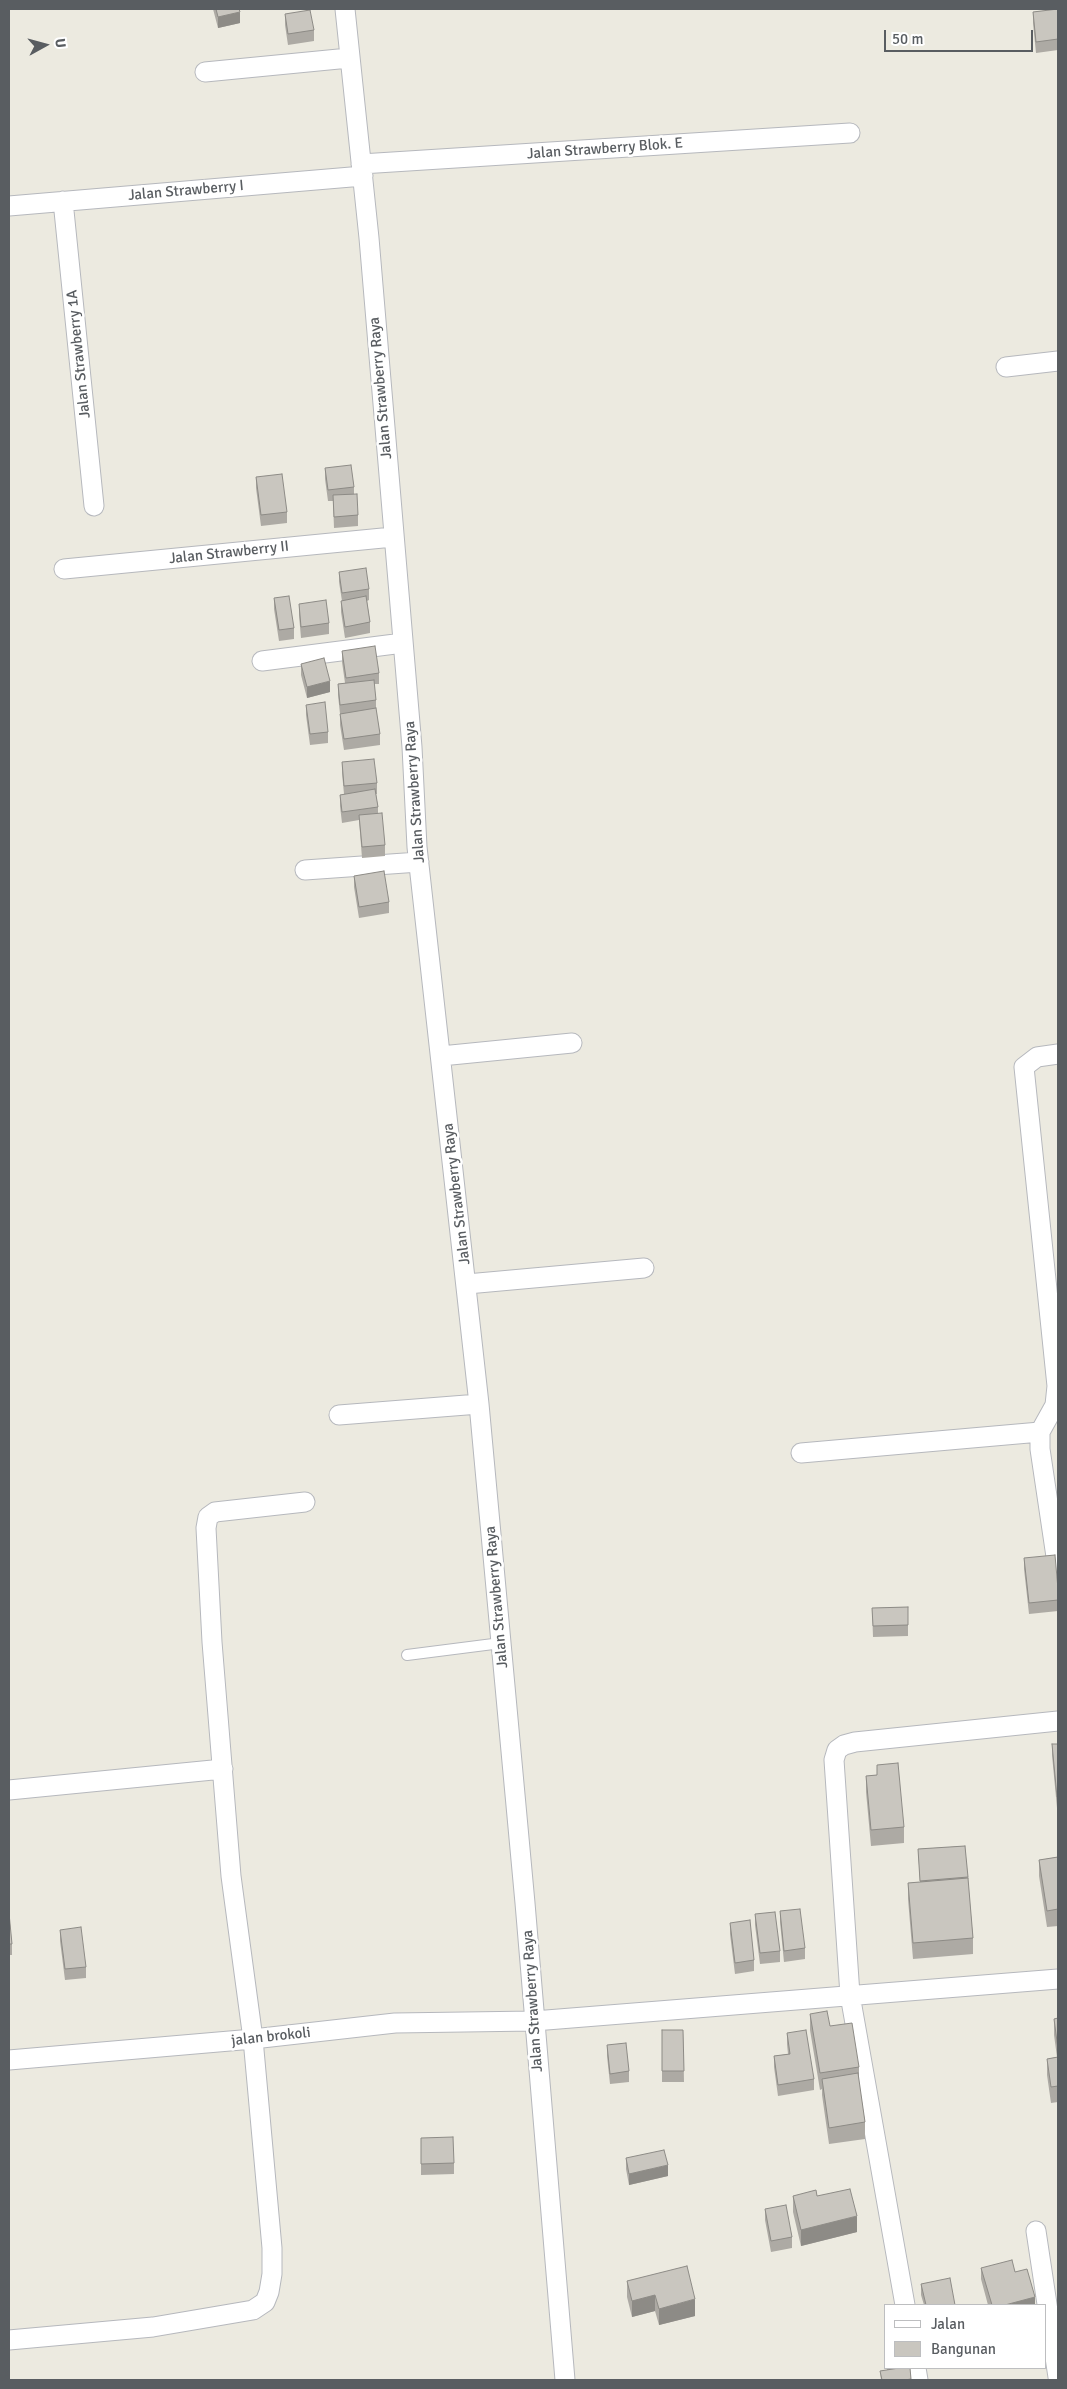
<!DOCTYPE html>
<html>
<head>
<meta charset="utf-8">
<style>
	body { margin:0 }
	#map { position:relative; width:1067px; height:2389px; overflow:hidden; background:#eceae0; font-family:Signika,sans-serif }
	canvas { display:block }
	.frame { position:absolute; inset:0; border:10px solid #595d61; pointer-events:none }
	.legend { position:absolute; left:884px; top:2304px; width:162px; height:65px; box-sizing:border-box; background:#fff; border:1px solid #bdbec0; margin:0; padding:6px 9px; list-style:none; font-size:15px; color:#595d61 }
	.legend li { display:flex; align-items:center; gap:10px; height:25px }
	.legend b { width:25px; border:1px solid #bdbec0 }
	.north { position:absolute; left:20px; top:20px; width:50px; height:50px; -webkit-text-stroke:4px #fff; paint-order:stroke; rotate:83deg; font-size:14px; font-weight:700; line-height:20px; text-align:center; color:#595d61 }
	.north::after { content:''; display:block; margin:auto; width:18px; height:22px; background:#595d61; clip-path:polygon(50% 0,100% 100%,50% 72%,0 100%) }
	.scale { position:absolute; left:884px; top:30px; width:149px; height:22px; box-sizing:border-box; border:2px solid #595d61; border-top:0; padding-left:6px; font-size:15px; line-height:18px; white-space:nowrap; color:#595d61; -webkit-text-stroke:4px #fff; paint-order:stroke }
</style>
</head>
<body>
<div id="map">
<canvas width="1067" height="2389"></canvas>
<div class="frame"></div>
<ul class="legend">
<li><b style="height:6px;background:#fff"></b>Jalan</li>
<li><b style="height:14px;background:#c9c6bf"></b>Bangunan</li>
</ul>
<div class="north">U</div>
<div class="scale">50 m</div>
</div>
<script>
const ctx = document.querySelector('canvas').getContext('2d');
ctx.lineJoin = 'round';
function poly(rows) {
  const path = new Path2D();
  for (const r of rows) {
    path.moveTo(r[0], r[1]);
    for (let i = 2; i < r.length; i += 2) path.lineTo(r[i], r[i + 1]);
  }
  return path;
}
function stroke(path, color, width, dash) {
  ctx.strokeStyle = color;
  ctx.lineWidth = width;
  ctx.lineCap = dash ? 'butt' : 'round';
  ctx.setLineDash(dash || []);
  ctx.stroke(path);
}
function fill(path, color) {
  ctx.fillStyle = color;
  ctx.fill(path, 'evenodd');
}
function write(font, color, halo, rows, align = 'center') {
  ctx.font = font + ' Signika,sans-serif';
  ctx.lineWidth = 5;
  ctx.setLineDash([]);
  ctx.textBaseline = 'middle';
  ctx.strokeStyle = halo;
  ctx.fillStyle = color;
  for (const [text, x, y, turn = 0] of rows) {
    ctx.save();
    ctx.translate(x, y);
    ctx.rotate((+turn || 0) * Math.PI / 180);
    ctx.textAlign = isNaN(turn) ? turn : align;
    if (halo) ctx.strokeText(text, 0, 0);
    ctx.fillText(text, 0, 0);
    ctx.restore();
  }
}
const service = poly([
	[407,1655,501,1643]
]);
const minor = poly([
	[345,9,369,238,412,747,417,847,479,1404,525,1903,565,2380],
	[205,72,349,58],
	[361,164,850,133],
	[63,201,94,506],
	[9,206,363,176],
	[1006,367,1058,361],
	[64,569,393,537],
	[262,661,403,643],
	[305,870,419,862],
	[1058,1054,1037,1057,1024,1067,1057,1386,1055,1405,1040,1432,1040,1449,1058,1570],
	[441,1056,572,1043],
	[467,1284,644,1268],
	[339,1415,479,1404],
	[801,1453,1040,1432],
	[9,1790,223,1769],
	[9,2060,253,2039,395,2023,534,2021,1058,1979],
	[1036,2231,1058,2377],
	[905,2305,850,1995,834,1760,837,1750,844,1745,855,1742,1058,1721],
	[9,2340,153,2327,253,2310,265,2302,269,2292,272,2274,272,2248,253,2039,231,1876,212,1642,206,1528,208,1517,215,1512,305,1502],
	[916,2368,918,2380]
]);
stroke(service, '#b6b8bd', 12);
stroke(minor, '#b6b8bd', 21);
stroke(service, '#fff', 10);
stroke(minor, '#fff', 19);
fill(poly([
	[213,9,239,9,240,23,218,28],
	[1058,9,1058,50,1036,53,1033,23,1033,12],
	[285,14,314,30,314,41,288,45,285,25],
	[325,468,354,487,354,494,358,515,358,526,334,528,333,501,328,501,325,479],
	[256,477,287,512,287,523,261,526,256,488],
	[339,572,369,589,369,600,367,601,370,622,370,633,345,638,341,612,341,601,342,601,339,582],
	[274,598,294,628,294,639,279,641,274,609],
	[299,604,329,623,329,634,301,638,299,615],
	[342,651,379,673,379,684,374,684,376,700,376,710,380,734,380,745,344,750,340,725,340,714,338,695,338,684,345,683,342,662],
	[301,664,330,692,307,698,301,675],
	[306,705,328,732,328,743,310,745,306,715],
	[342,762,377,783,377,794,376,794,378,807,378,814,385,845,385,856,362,858,359,820,342,823,340,806,340,795,344,794,342,773],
	[354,876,389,902,389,913,359,918,354,887],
	[1024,1558,1058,1589,1058,1611,1029,1614,1024,1569],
	[908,1607,908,1636,873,1637,872,1608],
	[1052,1744,1058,1744,1058,1808,1057,1808,1052,1755],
	[877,1765,904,1827,904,1843,871,1846,866,1792,866,1776,877,1775],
	[965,1846,973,1938,973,1954,913,1959,908,1899,908,1883,920,1882,918,1849],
	[1058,1857,1058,1926,1047,1927,1039,1876,1039,1860],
	[780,1911,805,1948,805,1959,784,1962,780,1922],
	[9,1913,12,1944,12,1955,9,1955],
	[755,1914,780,1951,780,1962,760,1964,755,1925],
	[730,1923,754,1960,754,1971,735,1974,730,1934],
	[60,1930,86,1967,86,1978,65,1980,60,1941],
	[810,2014,830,2026,859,2067,859,2082,865,2122,865,2139,829,2144,822,2095,822,2089,820,2090,810,2030],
	[1058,2018,1058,2102,1051,2103,1047,2075,1047,2059,1057,2057,1054,2035,1054,2019],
	[662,2030,683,2030,684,2082,662,2082],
	[787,2033,814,2079,814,2090,778,2096,774,2067,774,2056,788,2054,787,2044],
	[607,2045,629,2071,629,2082,610,2084,607,2056],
	[421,2138,454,2163,454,2174,421,2175],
	[626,2158,668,2176,629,2185,626,2169],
	[793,2196,817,2196,857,2232,801,2246,793,2212],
	[765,2209,792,2237,792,2248,771,2252,765,2220],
	[981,2268,1015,2272,1035,2305,988,2305,981,2279],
	[627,2281,695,2316,659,2325,655,2311,632,2317,627,2297],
	[921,2284,955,2305,924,2305,921,2295],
	[887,2368,911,2368,911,2369,910,2369,911,2380,881,2380,880,2371,887,2370]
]), '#adaaa4');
fill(poly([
	[240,12,240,23,218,28,218,17],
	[330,681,330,692,307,698,307,687],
	[668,2165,668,2176,629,2185,629,2174],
	[857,2216,857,2232,801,2246,801,2230],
	[655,2295,655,2311,632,2317,632,2301],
	[1035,2297,1035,2305,1005,2305],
	[695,2299,695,2316,659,2325,659,2309]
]), '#8d8b86');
const building = poly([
	[216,9,239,9,240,12,218,17,216,9],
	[1058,9,1058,39,1036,42,1033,12,1058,9],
	[310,10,314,30,288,34,285,14,310,10],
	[351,465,354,487,328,490,325,468,351,465],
	[282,474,287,512,261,515,256,477,282,474],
	[357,494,358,515,334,517,333,495,357,494],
	[366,568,369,589,342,593,339,572,366,568],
	[289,596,294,628,279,630,274,598,289,596],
	[366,596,370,622,345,627,341,601,366,596],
	[326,600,329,623,301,627,299,604,326,600],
	[375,646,379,673,346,678,342,651,375,646],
	[324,658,330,681,307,687,301,664,324,658],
	[374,680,376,700,340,705,338,684,374,680],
	[325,702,328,732,310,734,306,705,325,702],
	[376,708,380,734,344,739,340,714,376,708],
	[374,759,377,783,344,786,342,762,374,759],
	[375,789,378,807,342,812,340,795,375,789],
	[382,813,385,845,362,847,359,815,382,813],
	[384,871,389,902,359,907,354,876,384,871],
	[1055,1555,1058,1589,1058,1600,1029,1603,1024,1558,1055,1555],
	[908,1607,908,1625,873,1626,872,1608,908,1607],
	[1052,1744,1058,1744,1058,1797,1057,1797,1052,1744],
	[898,1763,904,1827,871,1830,866,1776,877,1775,877,1765,898,1763],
	[965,1846,968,1877,920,1881,918,1849,965,1846],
	[1058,1857,1058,1909,1047,1911,1039,1860,1058,1857],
	[968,1878,973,1938,913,1943,908,1883,968,1878],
	[800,1909,805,1948,784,1951,780,1911,800,1909],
	[775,1912,780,1951,760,1953,755,1914,775,1912],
	[9,1913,12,1944,9,1944,9,1913],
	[750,1920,754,1960,735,1963,730,1923,750,1920],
	[81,1927,86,1967,65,1969,60,1930,81,1927],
	[827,2011,830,2026,852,2023,859,2067,820,2073,810,2014,827,2011],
	[1058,2018,1058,2049,1054,2019,1058,2018],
	[662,2030,683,2030,684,2071,662,2071,662,2030],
	[806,2030,814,2079,778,2085,774,2056,790,2054,787,2033,806,2030],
	[626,2043,629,2071,610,2074,607,2045,626,2043],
	[1058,2057,1058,2086,1051,2087,1047,2059,1058,2057],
	[858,2073,865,2122,829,2128,822,2079,858,2073],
	[453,2137,454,2163,421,2164,421,2138,453,2137],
	[664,2150,668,2165,629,2174,626,2158,664,2150],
	[850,2189,857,2216,801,2230,793,2196,816,2190,817,2196,850,2189],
	[786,2205,792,2237,771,2241,765,2209,786,2205],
	[1012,2260,1015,2272,1027,2269,1035,2297,1005,2305,992,2305,981,2268,1012,2260],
	[687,2266,695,2299,659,2309,655,2295,632,2301,627,2281,687,2266],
	[950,2278,955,2305,926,2305,921,2284,950,2278],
	[899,2368,910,2368,911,2379,905,2380,882,2380,880,2371,899,2368]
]);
fill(building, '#c9c6bf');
stroke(building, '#8d8b86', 1);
write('15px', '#595d61', '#fff', [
	["Jalan Strawberry Blok. E",605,149,-4],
	["Jalan Strawberry I",186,191,-5],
	["Jalan Strawberry 1A",79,354,-96],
	["Jalan Strawberry Raya",381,388,-95],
	["Jalan Strawberry II",229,553,-6],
	["Jalan Strawberry Raya",415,792,-94],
	["Jalan Strawberry Raya",457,1194,-97],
	["Jalan Strawberry Raya",497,1597,-95],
	["Jalan Strawberry Raya",533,2001,-94],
	["jalan brokoli",271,2037,-6]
]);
</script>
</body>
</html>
